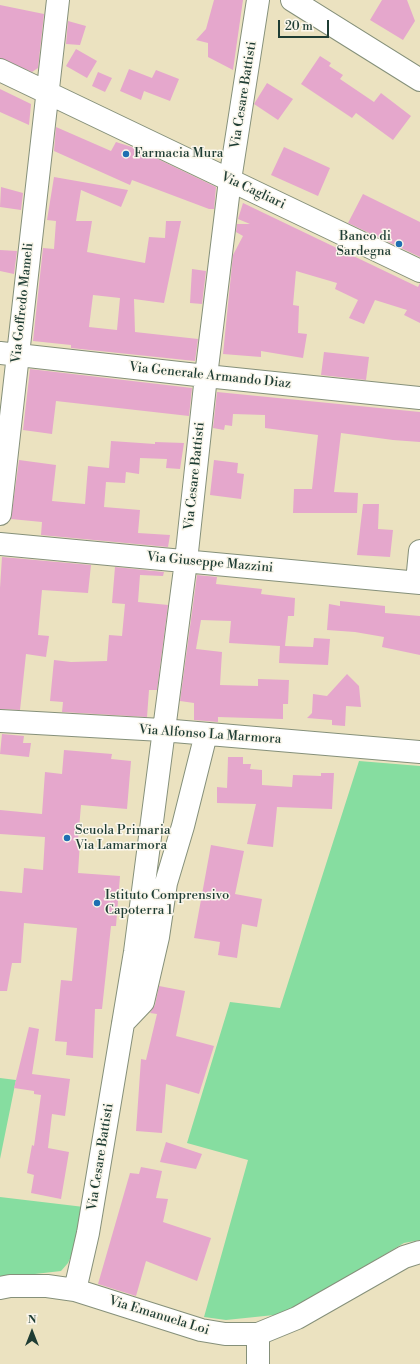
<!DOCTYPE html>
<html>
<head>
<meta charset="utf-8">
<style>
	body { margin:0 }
	#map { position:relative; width:420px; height:1364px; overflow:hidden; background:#ebe2c0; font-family:"Libre Bodoni",serif }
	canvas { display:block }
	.north { position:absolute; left:12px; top:1312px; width:40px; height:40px; -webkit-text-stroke:3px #fbf7ec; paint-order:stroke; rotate:0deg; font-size:11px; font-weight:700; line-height:16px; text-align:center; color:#1f3d34 }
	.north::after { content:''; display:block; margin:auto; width:14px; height:18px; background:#1f3d34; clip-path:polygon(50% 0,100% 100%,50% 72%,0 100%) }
	.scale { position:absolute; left:278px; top:20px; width:51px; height:18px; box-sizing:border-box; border:2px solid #1f3d34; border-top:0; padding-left:5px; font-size:12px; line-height:14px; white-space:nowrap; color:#1f3d34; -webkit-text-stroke:3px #fbf7ec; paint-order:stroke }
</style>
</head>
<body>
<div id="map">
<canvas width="420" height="1364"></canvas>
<div class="north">N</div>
<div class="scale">20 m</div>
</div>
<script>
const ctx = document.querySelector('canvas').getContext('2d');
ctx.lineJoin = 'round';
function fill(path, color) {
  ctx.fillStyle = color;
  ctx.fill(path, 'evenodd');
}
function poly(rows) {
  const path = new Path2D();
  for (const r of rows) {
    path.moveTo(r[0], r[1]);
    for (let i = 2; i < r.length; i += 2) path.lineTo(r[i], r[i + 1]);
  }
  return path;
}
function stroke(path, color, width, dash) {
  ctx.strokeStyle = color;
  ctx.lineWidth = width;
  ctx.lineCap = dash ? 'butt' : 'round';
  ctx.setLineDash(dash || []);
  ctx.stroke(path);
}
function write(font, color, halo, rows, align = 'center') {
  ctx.font = font + ' "Libre Bodoni",serif';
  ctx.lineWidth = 3;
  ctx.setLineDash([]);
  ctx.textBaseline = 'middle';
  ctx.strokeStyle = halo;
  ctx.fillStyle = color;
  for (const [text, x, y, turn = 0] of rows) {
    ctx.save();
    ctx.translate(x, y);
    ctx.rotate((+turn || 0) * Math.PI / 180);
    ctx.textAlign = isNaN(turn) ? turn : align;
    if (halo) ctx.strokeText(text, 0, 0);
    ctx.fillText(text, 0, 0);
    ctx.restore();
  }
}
fill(poly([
	[359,761,420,766,420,1240,404,1243,284,1314,226,1320,204,1317,248,1160,187,1143,230,1002,280,1008],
	[0,1078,16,1080,0,1159],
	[0,1197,84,1207,73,1252,68,1263,61,1271,0,1278]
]), '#86dda0');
fill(poly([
	[214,0,243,0,233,70,208,57,208,43,196,40,206,29],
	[382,0,407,0,415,21,403,40,370,20],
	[0,5,44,14,38,68,32,72,0,58],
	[68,21,86,26,80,45,66,44],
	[76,49,97,61,87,78,66,66],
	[320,56,331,63,329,66,343,75,340,79,374,102,381,93,411,116,393,140,356,113,352,118,301,84],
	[129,69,152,78,156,70,179,79,170,101,144,91,141,100,120,91],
	[98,72,112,78,105,92,92,86],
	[267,83,293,99,278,120,254,104],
	[0,89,31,104,29,125,0,112],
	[56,127,111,151,116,142,135,148,216,187,214,209,209,209,132,180,130,185,54,151],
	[284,147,330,168,318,196,271,175],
	[54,177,128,190,121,207,81,190,76,221,92,221,87,252,145,263,149,237,165,238,166,221,181,221,164,303,134,299,135,332,198,339,195,361,71,348,71,345,33,341,43,248,54,249,56,221,47,220],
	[93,295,120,298,117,330,89,327],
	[1,187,23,193,21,210,0,207],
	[363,194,420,222,420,257,348,223],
	[243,203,418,287,420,283,420,323,404,315,407,310,375,300,364,324,349,318,358,300,335,289,337,283,296,271,293,305,299,306,298,333,307,334,303,358,261,351,261,357,223,354,233,255,243,236,236,232,237,224,250,224,238,219],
	[0,250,17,251,14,274,0,271],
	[192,269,206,271,202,304,190,303],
	[324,352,369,357,366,380,321,375],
	[30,369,192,388,189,416,56,401,52,434,23,430],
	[217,392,420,412,420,442,393,440,341,433,334,492,358,493,357,513,293,513,294,489,312,489,318,435,265,428,265,415,233,414,232,426,225,425,224,430,213,428],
	[111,441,155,444,155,442,184,443,180,469,166,468,167,459,140,458,139,474,126,472,125,483,106,482,104,507,140,510,138,533,170,535,168,547,41,535,42,522,11,519,19,460,56,465,52,501,85,504,88,466,109,468],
	[214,460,238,463,237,473,244,474,241,499,210,495],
	[363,504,379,504,378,529,393,530,390,557,357,555],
	[2,557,91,565,88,593,42,590,38,635,49,636,46,657,26,654,20,710,0,709,0,588],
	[115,567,164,572,163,576,140,575,138,602,168,605,157,690,149,690,147,717,62,712,63,702,50,701,54,660,71,662,107,661,109,635,122,636,125,604,112,603],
	[197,575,217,577,216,584,262,589,261,594,295,598,294,616,288,616,285,646,313,647,314,638,330,639,328,665,279,663,280,646,229,643,231,621,201,620,196,649,222,652,220,685,258,686,258,679,289,680,288,704,283,704,283,719,218,717,218,722,194,720,194,703,180,701],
	[340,601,385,606,385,613,420,616,420,655,382,647,384,637,355,632,327,630,329,604,340,606],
	[347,674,359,686,361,707,346,706,345,726,332,725,332,720,307,718,312,713,313,694,327,696],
	[2,734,24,736,23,743,31,743,29,757,0,754],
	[64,750,112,754,111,759,131,761,127,809,81,805,78,841,80,841,78,873,120,876,116,926,111,926,102,1009,95,1009,93,1058,66,1055,67,1042,55,1041,61,980,72,981,77,928,24,923,21,963,12,963,7,991,0,991,0,891,22,893,24,868,43,870,45,837,0,834,0,810,42,814,45,772,62,774],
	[228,757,243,757,243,764,251,764,250,769,262,770,262,785,292,787,293,775,321,776,321,773,334,773,332,809,277,807,273,847,247,844,256,804,217,803,217,787,227,788],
	[211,845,244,851,235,894,262,899,257,927,242,924,237,958,218,955,220,942,194,938],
	[159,986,185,991,176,1036,214,1046,199,1094,166,1084,162,1133,136,1131,141,1059,146,1060,157,1014,150,1013,155,1005],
	[29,1027,39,1029,32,1074,70,1079,65,1116,52,1114,48,1148,69,1152,61,1199,31,1193,34,1175,27,1173,32,1145,34,1146,41,1095,34,1094,34,1091,14,1088],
	[166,1142,202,1154,196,1169,160,1162],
	[141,1167,162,1171,156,1198,168,1199,163,1222,211,1238,197,1281,146,1261,136,1296,98,1284,130,1173,139,1174]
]), '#e5a7cc');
const minor = poly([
	[292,0,420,80],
	[0,70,420,271],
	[0,353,206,376,420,398],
	[0,514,58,0],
	[0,544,420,583],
	[417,582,420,551],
	[0,721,162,730,420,752],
	[123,1023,143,1002,158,937,166,883,183,826,206,734],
	[0,1288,10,1286,47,1286,75,1290,201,1330,225,1334,258,1334,297,1318,404,1257,420,1252],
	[75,1290,88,1233,135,952,186,561,206,376,230,180,258,0],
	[258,1364,258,1334]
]);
stroke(minor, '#85907a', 24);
stroke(minor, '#fff', 22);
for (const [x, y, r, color] of [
	[126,154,4,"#1f6fb2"],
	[399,244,4,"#1f6fb2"],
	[67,838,4,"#1f6fb2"],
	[97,903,4,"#1f6fb2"]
]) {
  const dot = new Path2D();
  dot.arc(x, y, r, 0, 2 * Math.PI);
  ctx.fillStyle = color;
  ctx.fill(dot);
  stroke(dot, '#fbf7ec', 1.5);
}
write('13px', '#1f3d34', '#fbf7ec', [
	["Via Cesare Battisti",244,95,-81],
	["Via Cagliari",253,191,25],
	["Via Goffredo Mameli",23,303,-84],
	["Via Generale Armando Diaz",210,376,6],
	["Via Cesare Battisti",195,476,-84],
	["Via Giuseppe Mazzini",210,563,5],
	["Via Alfonso La Marmora",210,735,4],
	["Via Cesare Battisti",101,1157,-81],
	["Via Emanuela Loi",159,1316,17]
]);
write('13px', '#1f3d34', '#fbf7ec', [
	["Farmacia Mura",134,154],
	["Banco di",391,237,"right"],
	["Sardegna",391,252,"right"],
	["Scuola Primaria",75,831],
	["Via Lamarmora",75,846],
	["Istituto Comprensivo",105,896],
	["Capoterra 1",105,911]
], 'left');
</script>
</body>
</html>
